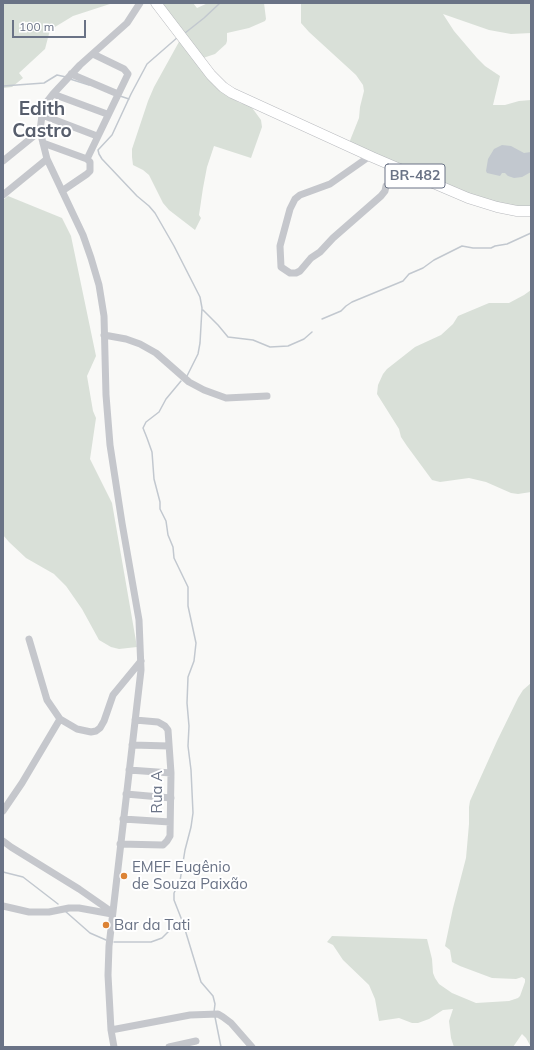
<!DOCTYPE html>
<html>
<head>
<meta charset="utf-8">
<style>
	body { margin:0 }
	#map { position:relative; width:534px; height:1050px; overflow:hidden; background:#f9f9f7; font-family:Mulish,sans-serif }
	canvas { display:block }
	.frame { position:absolute; inset:0; border:4px solid #6a7386; pointer-events:none }
	.scale { position:absolute; left:12px; top:20px; width:74px; height:18px; box-sizing:border-box; border:2px solid #6a7386; border-top:0; padding-left:5px; font-size:12px; line-height:14px; white-space:nowrap; color:#6a7386; -webkit-text-stroke:3px #fff; paint-order:stroke }
</style>
</head>
<body>
<div id="map">
<canvas width="534" height="1050"></canvas>
<div class="frame"></div>
<div class="scale">100 m</div>
</div>
<script>
const ctx = document.querySelector('canvas').getContext('2d');
ctx.lineJoin = 'round';
function fill(path, color) {
  ctx.fillStyle = color;
  ctx.fill(path, 'evenodd');
}
function poly(rows) {
  const path = new Path2D();
  for (const r of rows) {
    path.moveTo(r[0], r[1]);
    for (let i = 2; i < r.length; i += 2) path.lineTo(r[i], r[i + 1]);
  }
  return path;
}
function stroke(path, color, width, dash) {
  ctx.strokeStyle = color;
  ctx.lineWidth = width;
  ctx.lineCap = dash ? 'butt' : 'round';
  ctx.setLineDash(dash || []);
  ctx.stroke(path);
}
function write(font, color, halo, rows, align = 'center') {
  ctx.font = font + ' Mulish,sans-serif';
  ctx.lineWidth = 4;
  ctx.setLineDash([]);
  ctx.textBaseline = 'middle';
  ctx.strokeStyle = halo;
  ctx.fillStyle = color;
  for (const [text, x, y, turn = 0] of rows) {
    ctx.save();
    ctx.translate(x, y);
    ctx.rotate((+turn || 0) * Math.PI / 180);
    ctx.textAlign = isNaN(turn) ? turn : align;
    if (halo) ctx.strokeText(text, 0, 0);
    ctx.fillText(text, 0, 0);
    ctx.restore();
  }
}
fill(poly([
	[3,3,113,3,73,16,50,30,45,49,19,73,23,78,12,87,3,88],
	[162,3,193,3,197,8,208,3,264,3,266,19,265,21,249,28,227,33,227,41,226,44,215,54,203,58],
	[301,3,531,3,531,33,511,34,489,30,443,14,454,31,477,58,485,66,500,76,493,105,505,105,519,101,531,100,531,207,518,206,479,199,349,143,359,118,360,107,364,91,363,85,356,75,309,32,301,23],
	[180,40,207,78,227,95,240,103,250,105,261,120,262,127,251,158,214,146,207,167,203,188,199,215,201,218,195,230,169,210,163,203,149,175,143,170,133,165,132,157,132,149,148,101,154,87],
	[8,196,62,218,71,236,96,356,87,376,93,411,96,418,90,459,112,503,137,647,119,649,111,647,99,640,82,609,66,586,54,574,26,558,9,542,3,535,3,200],
	[531,290,531,492,518,494,511,493,486,482,469,478,440,482,432,480,407,446,401,437,399,429,377,394,378,385,383,374,387,369,415,347,441,335,453,324,458,316,489,303,509,303,524,295],
	[531,683,531,1047,526,1038,522,1034,513,1047,454,1047,451,1038,449,1021,453,1009,443,1010,429,1019,418,1023,412,1023,399,1018,379,1021,375,999,369,985,343,960,333,945,327,942,332,936,427,939,432,959,433,973,435,978,439,984,452,993,476,1003,509,1001,518,998,520,996,525,982,525,979,522,977,516,979,492,978,460,966,452,962,450,950,445,946,453,908,466,858,469,824,469,807,470,801,497,741,518,698,523,690]
]), '#d9e0d8');
fill(poly([
	[502,145,511,146,524,153,531,152,531,172,522,177,514,178,508,176,505,173,502,173,500,176,487,173,486,171,488,159,494,149]
]), '#c2c8cf');
stroke(poly([
	[185,33,204,18,220,3],
	[178,37,147,64,131,94,112,135,98,150,99,154,102,159,137,196,149,206,155,213,174,246,200,297,202,308,200,343,198,354,187,376],
	[70,79,89,85],
	[3,86,44,83,57,75,66,77],
	[120,96,129,99],
	[203,310,218,325,228,337,253,340,270,347,288,346,304,339,312,332],
	[322,319,341,311,346,306,352,302,403,281,409,274,423,268,434,260,462,246,473,248,491,248,495,246,507,244,531,233],
	[181,381,166,399,159,412,146,422,143,428,147,438,152,452,154,479,160,502,160,509,166,521,168,535,173,547,174,558,188,587,188,606,196,643,194,661,188,677,187,703,189,726,188,746,191,770,193,813,191,827,185,850,180,881,174,893,174,900,183,923,201,982,213,996,215,1004,214,1012],
	[3,872,23,877,58,904],
	[65,911,90,933,106,940],
	[114,942,151,942,162,938,170,930,183,925],
	[215,1017,221,1047]
]), '#c2c8cf', 1.5);
const highway = poly([
	[156,3,211,75,223,87,232,93,372,157,468,198,497,207,517,211,531,211]
]);
stroke(highway, '#b8babe', 11);
stroke(poly([
	[71,74,118,94],
	[53,94,107,114],
	[42,115,97,136],
	[43,143,87,159],
	[370,156,330,184,300,195,295,199,290,209,280,246,281,267,290,273,296,273,300,271,311,258,320,252,333,238,381,196,385,191,386,186],
	[87,159,128,74,124,69,93,54],
	[3,161,40,131],
	[62,191,87,174,90,171,90,162,87,159],
	[3,195,47,159],
	[104,335,126,339,140,344,156,353,189,382,204,390,226,398,267,396],
	[29,639,47,700,60,719,77,729,91,732,96,731,100,728,104,721,113,695,141,661],
	[132,745,169,746],
	[129,770,171,773],
	[126,794,171,798],
	[3,811,22,783,60,719],
	[123,819,170,822],
	[3,841,11,847,79,889,112,912],
	[120,844,163,845,167,841,170,836,171,773,168,730,165,726,158,722,135,720],
	[3,906,29,912,49,912,69,908,79,908,112,914],
	[111,1030,190,1015,218,1014,223,1017,231,1023,252,1047],
	[114,1047,111,1030,108,975,109,946,141,670,139,620,122,523,110,445,106,395,104,316,99,285,91,258,83,235,47,159,40,131,42,115,46,103,53,94,80,65,127,23,140,3],
	[169,1047,196,1041]
]), '#c5c7cc', 7);
stroke(highway, '#fff', 10);
for (const [x, y, r, color] of [
	[124,876,4,"#dc8335"],
	[106,925,4,"#dc8335"]
]) {
  const dot = new Path2D();
  dot.arc(x, y, r, 0, 2 * Math.PI);
  ctx.fillStyle = color;
  ctx.fill(dot);
  stroke(dot, '#fff', 1.5);
}
for (const [x, y, w] of [
	[415,176,60]
]) {
  const box = new Path2D();
  box.roundRect(x - w / 2, y - 12, w, 24, 3);
  ctx.fillStyle = '#fff';
  ctx.fill(box);
  stroke(box, '#6a7386', 1);
}
write('bold 14px', '#6a7386', null, [
	["BR-482",415,176]
]);
write('15px', '#6a7386', '#fff', [
	["Rua A",157,792,-90]
]);
write('15px', '#6a7386', '#fff', [
	["EMEF Eugênio",132,867],
	["de Souza Paixão",132,884],
	["Bar da Tati",114,925]
], 'left');
write('bold 19px', '#575e6c', '#fff', [
	["Edith",42,109],
	["Castro",42,131]
]);
</script>
</body>
</html>
